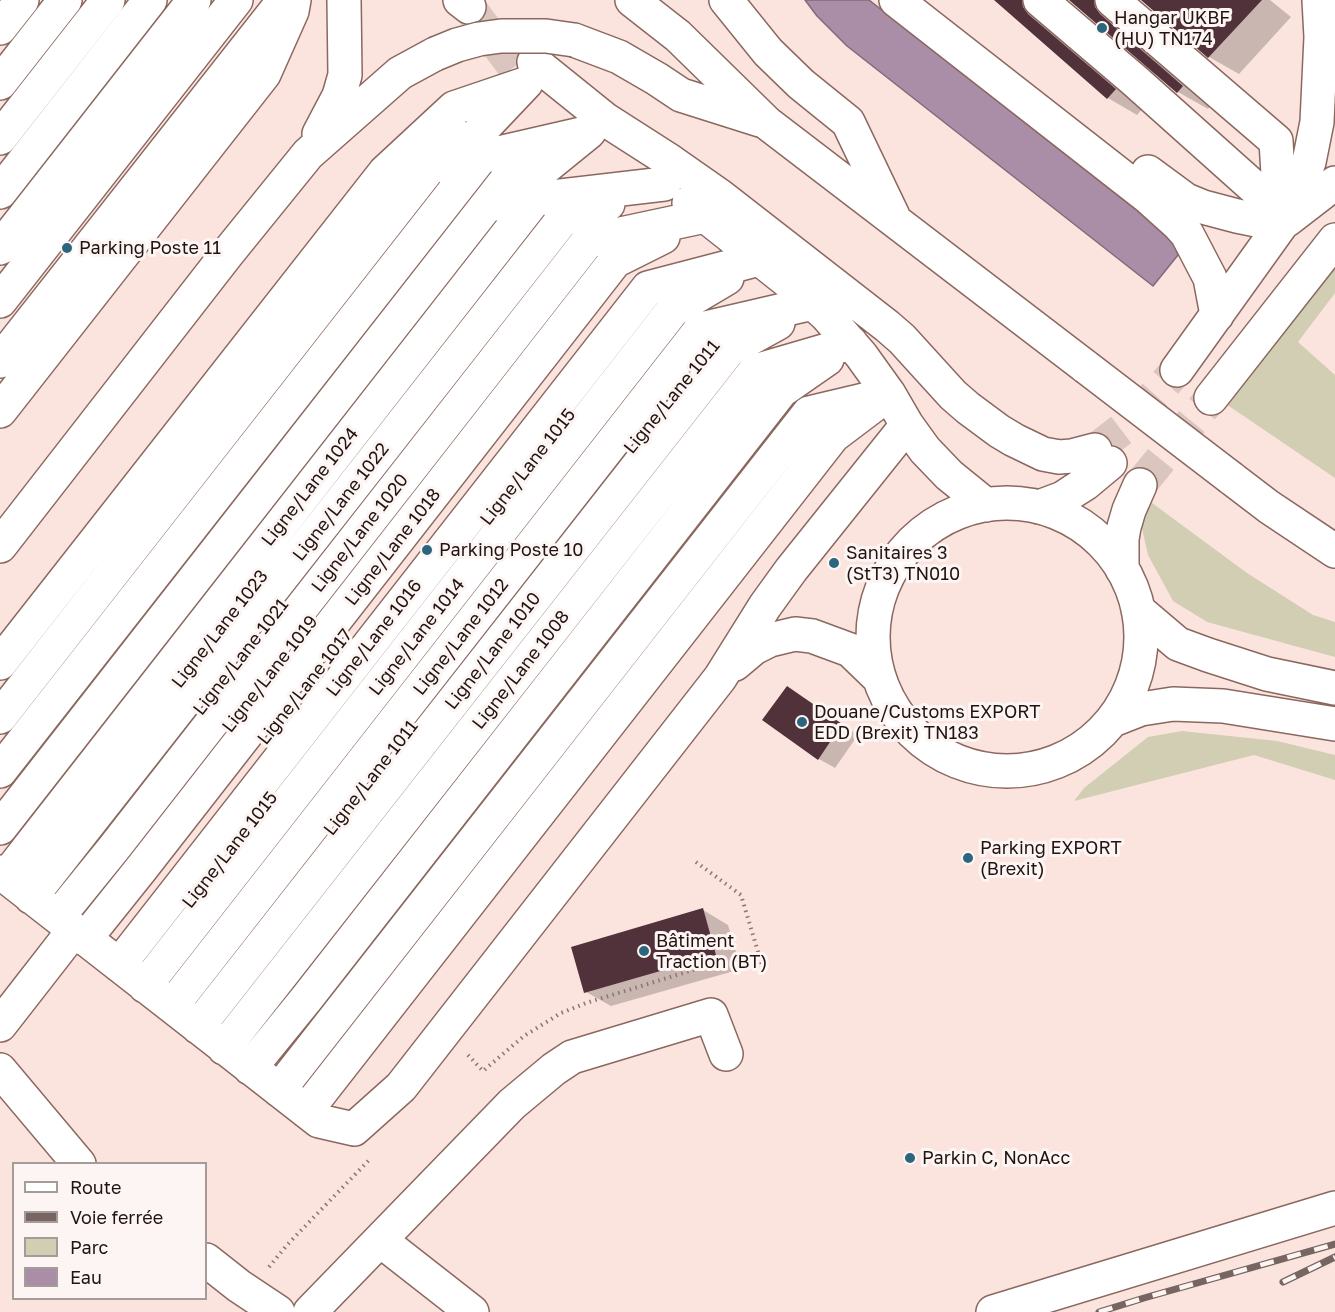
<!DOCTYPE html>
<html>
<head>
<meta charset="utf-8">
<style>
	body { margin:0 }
	#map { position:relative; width:1335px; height:1312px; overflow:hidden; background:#fce4de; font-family:"Golos Text",sans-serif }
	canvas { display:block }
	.legend { position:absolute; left:12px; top:1162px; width:195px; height:138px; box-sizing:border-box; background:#fdf5f3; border:2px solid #a59b98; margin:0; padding:8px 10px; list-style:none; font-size:18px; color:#211410 }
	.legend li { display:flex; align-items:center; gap:12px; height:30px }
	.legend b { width:30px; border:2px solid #a59b98 }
</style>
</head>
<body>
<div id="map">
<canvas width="1335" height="1312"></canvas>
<ul class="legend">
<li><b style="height:8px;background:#fff"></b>Route</li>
<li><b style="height:8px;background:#766560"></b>Voie ferrée</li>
<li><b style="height:16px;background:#d1ceb3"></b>Parc</li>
<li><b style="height:16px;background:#aa8ea8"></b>Eau</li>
</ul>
</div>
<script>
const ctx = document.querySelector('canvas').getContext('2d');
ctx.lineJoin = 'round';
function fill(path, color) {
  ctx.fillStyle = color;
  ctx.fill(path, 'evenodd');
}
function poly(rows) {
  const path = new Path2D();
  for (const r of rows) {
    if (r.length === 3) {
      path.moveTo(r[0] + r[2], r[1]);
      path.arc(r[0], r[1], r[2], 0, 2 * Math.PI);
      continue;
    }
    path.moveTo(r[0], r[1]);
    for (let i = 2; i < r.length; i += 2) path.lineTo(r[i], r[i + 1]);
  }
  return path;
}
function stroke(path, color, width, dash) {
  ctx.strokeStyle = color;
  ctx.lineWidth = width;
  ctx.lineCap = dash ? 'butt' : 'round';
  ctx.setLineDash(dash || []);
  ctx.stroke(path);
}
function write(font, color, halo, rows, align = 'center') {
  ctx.font = font + ' "Golos Text",sans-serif';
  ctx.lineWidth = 6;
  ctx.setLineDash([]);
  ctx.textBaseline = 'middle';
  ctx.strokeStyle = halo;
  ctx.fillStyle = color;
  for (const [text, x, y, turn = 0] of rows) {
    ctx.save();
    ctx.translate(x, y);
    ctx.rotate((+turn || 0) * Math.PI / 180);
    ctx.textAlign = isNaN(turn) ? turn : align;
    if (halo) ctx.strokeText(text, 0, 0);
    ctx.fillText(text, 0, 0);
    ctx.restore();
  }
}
fill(poly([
	[1335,253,1335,293,1298,342,1335,375,1335,478,1223,402],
	[1148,500,1247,573,1313,615,1335,622,1335,657,1207,622,1173,601,1148,555,1141,524],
	[1182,731,1277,741,1335,755,1335,780,1254,755,1074,801,1084,788,1148,737]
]), '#d1ceb3');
const water = poly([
	[805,0,869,0,1158,227,1172,240,1178,255,1153,286,847,46,817,16,805,0]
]);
fill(water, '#aa8ea8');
stroke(water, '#81697a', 1.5);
fill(poly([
	[996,0,1062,0,1144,107,1137,115,1108,98],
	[1071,0,1134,0,1212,104,1208,109,1178,92],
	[1143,0,1270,0,1291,17,1239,74,1209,57],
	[804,698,858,735,835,768,819,759],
	[703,910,728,925,741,969,611,1006,586,992]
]), '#0003');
fill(poly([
	[994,0,1022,0,1023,7,1028,14,1116,89,1107,99],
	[1069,0,1094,0,1095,7,1100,14,1183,86,1177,93],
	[1141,0,1262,0,1208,58],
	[787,686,842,724,818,760,762,720],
	[703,908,716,955,584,993,571,947]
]), '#51323b');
stroke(poly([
	[469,7,514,67],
	[1095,450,1129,424,1177,370],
	[1140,485,1211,398]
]), '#dbc5bf', 33, [33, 16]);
const minor = poly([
	[460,0,469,7],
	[632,0,678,36,767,123,1086,367],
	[726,0,768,52,801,84,848,122,893,216],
	[896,0,1148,197,1178,224,1187,234,1210,278,1217,315],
	[1040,0,1134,80,1257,190,1281,225],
	[1112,0,1276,141,1281,224],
	[0,28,22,0],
	[574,40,619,57,657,79,681,95,760,120],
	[534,62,606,120,670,161,720,196,887,326,902,339,953,395,968,408,999,431,1014,440,1043,454,1059,457,1072,456,1095,450],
	[0,83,65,0],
	[319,134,339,96,345,75,344,0],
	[0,138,108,0],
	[450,169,472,140,526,83],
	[1148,172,1186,200,1203,207,1237,216,1281,225],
	[0,192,150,0],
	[689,203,795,287,826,315,861,355,889,394,907,425,925,450,949,475,986,505],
	[506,207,520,188,589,132],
	[1287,220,1335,183],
	[0,248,194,0],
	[0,301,236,0],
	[0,361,281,4],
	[1177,370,1281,225,1294,201,1303,178,1309,162,1317,122,1321,37,1319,0],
	[1211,398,1335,240],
	[0,411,264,74,292,11,294,0],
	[1231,478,1269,507,1335,551],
	[1007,637,134],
	[1039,507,1063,498,1072,492,1086,483,1110,463],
	[0,546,227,254,308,154,400,73,435,54],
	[1122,569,1122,539,1124,527,1129,510,1140,485],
	[1138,610,1178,644,1208,655,1267,674,1335,688],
	[0,663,385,172,454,108,522,85],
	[735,664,754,648,770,640,795,634,812,636,850,650,879,678],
	[0,717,455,135],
	[1113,720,1141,709,1173,704,1223,706,1335,724],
	[0,771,481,157,581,134],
	[0,828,508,178,511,176],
	[0,872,319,1121,354,1129,401,1087,720,678,765,606,791,570,907,425],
	[6,877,535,199,664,184],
	[31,897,562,220,608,204],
	[58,917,114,848,588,241,705,216],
	[85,939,141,869,615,261,663,237],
	[119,965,648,288,759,259],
	[145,986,673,310,727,278],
	[172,1006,701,329,813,303],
	[0,1025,74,930],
	[198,1027,729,350,778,323],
	[224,1048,755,371,851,343],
	[250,1068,307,998,781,391,827,359],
	[0,1070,79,1164],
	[279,1090,809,413,889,394],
	[306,1111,833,436,878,402],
	[380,1240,472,1312],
	[206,1260,239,1286,278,1312],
	[310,1312,512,1104,554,1069,572,1057,711,1015,726,1054],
	[993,1312,1335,1208]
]);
stroke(minor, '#8b685f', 36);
stroke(poly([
	[696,862,741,895,762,965],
	[468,1055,483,1071,524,1036,561,1013,586,1003,719,962],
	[269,1267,287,1245,371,1158]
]), '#897671', 4, [1.5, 4.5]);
stroke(minor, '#fff', 33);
const rail = poly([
	[1283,1282,1335,1257],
	[1099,1312,1144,1298,1335,1244]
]);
stroke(rail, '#766560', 7);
stroke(rail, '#fdf5f3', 4.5, [14]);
const minorBridge = poly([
	[435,54,457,45,479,39,501,36,546,36,574,40],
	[1086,367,1231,478]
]);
stroke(minorBridge, '#8b685f', 36, []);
stroke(minorBridge, '#fff', 33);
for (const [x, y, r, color] of [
	[1102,28,6,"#2b657e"],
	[67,248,6,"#2b657e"],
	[427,550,6,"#2b657e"],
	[834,563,6,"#2b657e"],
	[802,722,6,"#2b657e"],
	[968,858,6,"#2b657e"],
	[644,951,6,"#2b657e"],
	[910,1158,6,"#2b657e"]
]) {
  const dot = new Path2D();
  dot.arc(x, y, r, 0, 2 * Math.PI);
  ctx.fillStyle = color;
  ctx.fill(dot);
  stroke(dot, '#fdf5f3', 2);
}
write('18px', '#211410', '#fdf5f3', [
	["Hangar UKBF",1114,18],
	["(HU) TN174",1114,39],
	["Parking Poste 11",79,248],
	["Parking Poste 10",439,550],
	["Sanitaires 3",846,553],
	["(StT3) TN010",846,574],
	["Douane/Customs EXPORT",814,712],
	["EDD (Brexit) TN183",814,733],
	["Parking EXPORT",980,848],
	["(Brexit)",980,869],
	["Bâtiment",656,941],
	["Traction (BT)",656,962],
	["Parkin C, NonAcc",922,1158]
], 'left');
write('18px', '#211410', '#fdf5f3', [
	["Ligne/Lane 1011",672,397,-51],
	["Ligne/Lane 1015",528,467,-52],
	["Ligne/Lane 1024",310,487,-52],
	["Ligne/Lane 1022",341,502,-52],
	["Ligne/Lane 1020",360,533,-52],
	["Ligne/Lane 1018",393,547,-52],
	["Ligne/Lane 1023",220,629,-52],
	["Ligne/Lane 1014",417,637,-52],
	["Ligne/Lane 1012",461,637,-52],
	["Ligne/Lane 1016",374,638,-52],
	["Ligne/Lane 1010",493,651,-52],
	["Ligne/Lane 1021",241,657,-52],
	["Ligne/Lane 1008",521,670,-52],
	["Ligne/Lane 1019",270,674,-52],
	["Ligne/Lane 1017",305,687,-52],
	["Ligne/Lane 1011",371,778,-52],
	["Ligne/Lane 1015",230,850,-52]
]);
</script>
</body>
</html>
